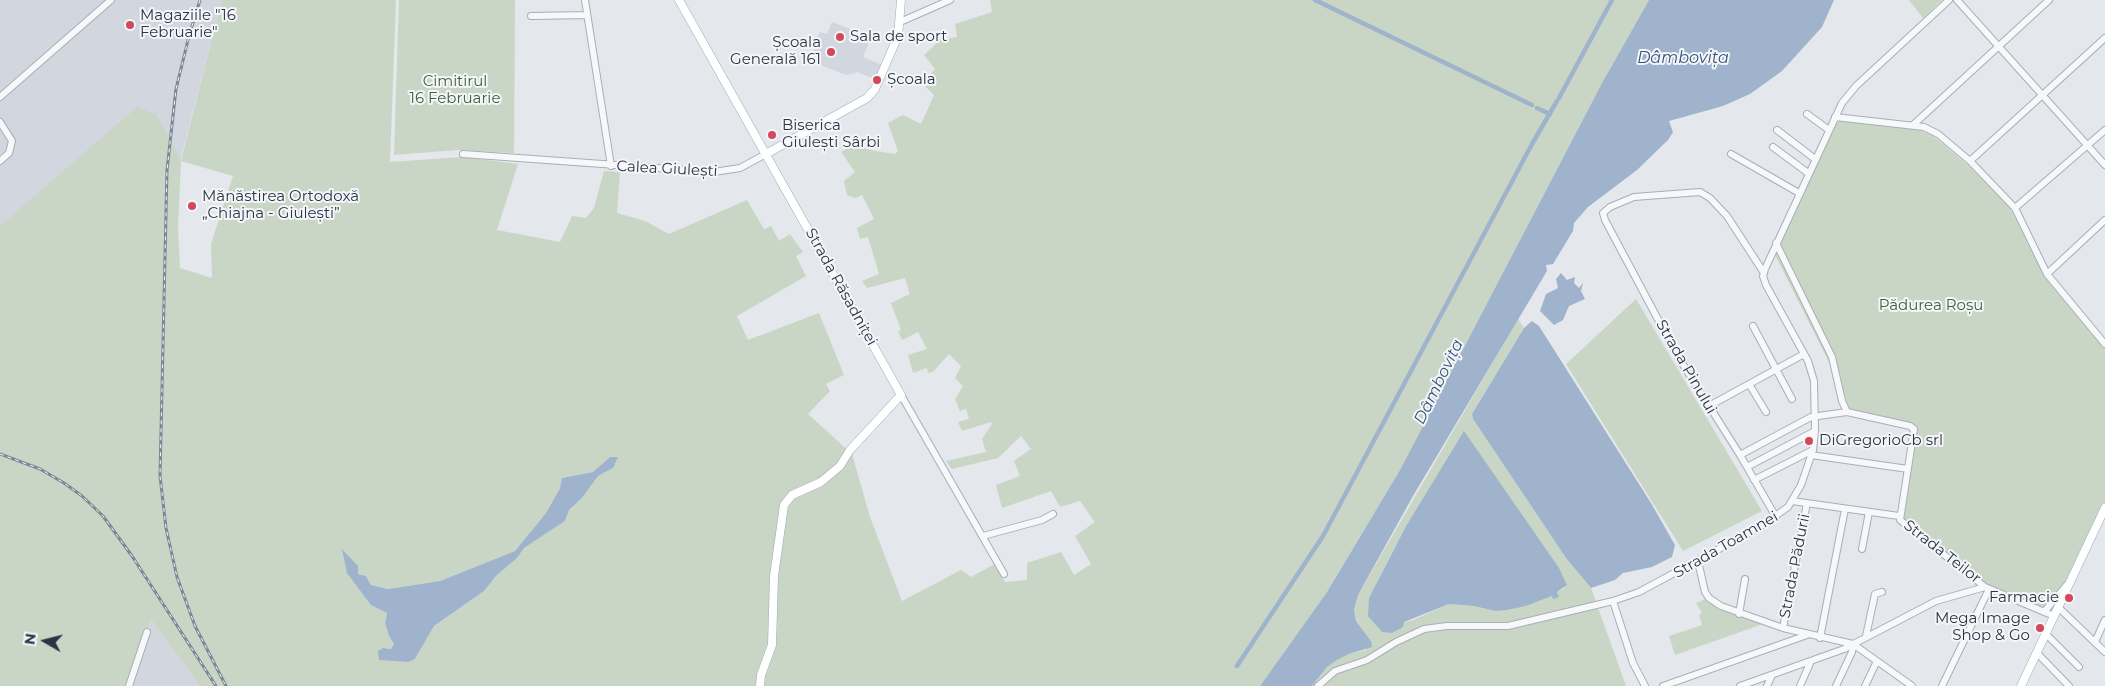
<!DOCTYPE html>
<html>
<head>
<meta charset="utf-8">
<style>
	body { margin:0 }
	#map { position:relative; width:2105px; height:686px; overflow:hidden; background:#e4e7ec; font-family:Montserrat,sans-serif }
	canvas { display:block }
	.north { position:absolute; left:20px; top:616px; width:50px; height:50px; -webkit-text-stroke:4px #f4f6f9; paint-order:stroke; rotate:278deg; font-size:14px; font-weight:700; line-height:20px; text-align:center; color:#2b3445 }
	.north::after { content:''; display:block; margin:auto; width:18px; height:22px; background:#2b3445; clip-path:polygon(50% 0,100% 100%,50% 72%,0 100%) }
</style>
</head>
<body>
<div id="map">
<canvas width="2105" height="686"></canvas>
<div class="north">N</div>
</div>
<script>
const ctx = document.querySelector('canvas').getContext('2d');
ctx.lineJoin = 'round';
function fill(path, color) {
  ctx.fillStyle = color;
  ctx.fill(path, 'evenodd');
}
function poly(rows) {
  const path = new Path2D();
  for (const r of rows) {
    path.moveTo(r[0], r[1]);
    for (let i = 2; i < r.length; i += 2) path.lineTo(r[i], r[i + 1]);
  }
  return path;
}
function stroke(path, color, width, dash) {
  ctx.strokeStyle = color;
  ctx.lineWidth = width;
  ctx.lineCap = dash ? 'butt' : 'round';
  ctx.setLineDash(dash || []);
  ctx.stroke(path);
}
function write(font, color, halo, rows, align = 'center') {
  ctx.font = font + ' Montserrat,sans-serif';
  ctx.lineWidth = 4;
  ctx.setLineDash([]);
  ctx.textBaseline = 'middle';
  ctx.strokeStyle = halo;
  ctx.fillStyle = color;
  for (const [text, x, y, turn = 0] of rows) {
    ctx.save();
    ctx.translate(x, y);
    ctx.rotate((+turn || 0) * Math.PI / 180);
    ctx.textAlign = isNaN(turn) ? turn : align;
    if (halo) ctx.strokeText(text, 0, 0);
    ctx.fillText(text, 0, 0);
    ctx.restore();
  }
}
fill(poly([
	[0,0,222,0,180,161,157,115,0,226],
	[832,22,871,37,863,57,882,65,876,80,858,72,846,75,816,63,813,44,820,32,827,34],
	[151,620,200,686,127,686]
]), '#d2d6de');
fill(poly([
	[222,0,396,0,390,162,462,157,518,164,497,230,560,242,572,216,586,218,594,208,604,171,620,172,617,213,645,221,669,234,747,200,764,229,771,226,779,241,790,234,803,252,796,256,806,276,737,316,748,340,819,313,844,375,826,384,830,391,808,414,852,454,870,517,902,601,961,570,971,577,995,564,1005,582,1027,580,1027,563,1061,552,1074,575,1091,564,1075,536,1095,522,1080,501,1060,507,1051,491,1002,508,996,485,1020,476,1014,461,1031,449,1021,436,998,458,952,469,946,461,986,452,982,439,992,424,991,422,962,431,958,422,969,419,966,409,960,411,955,399,963,386,955,378,961,366,949,354,933,372,928,373,927,368,913,373,908,355,927,349,918,332,902,340,898,331,901,330,891,303,910,294,905,278,867,288,862,281,879,274,868,237,860,239,857,228,874,219,862,195,855,198,847,195,844,181,855,172,841,152,854,145,875,151,895,154,898,151,888,123,903,115,921,124,934,95,923,84,935,69,924,55,940,40,957,37,955,24,992,12,990,0,1649,0,1602,83,1400,470,1327,592,1260,686,200,686,151,620,127,686,0,686,0,226,137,107,157,115,181,160],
	[181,161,233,176,211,244,212,278,180,268,178,228],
	[610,457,613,468,598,476,582,498,569,510,565,521,524,548,517,558,496,576,484,591,434,626,415,659,392,660,383,648,391,649,394,644,389,636,385,623,387,613,371,604,343,550,358,566,358,574,366,576,371,585,388,589,440,581,515,551,546,513,560,488,562,478,593,472],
	[399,0,515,0,514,153,457,150,394,155],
	[1909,0,1942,0,1923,18],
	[1840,121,1916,129,1932,135,1969,166,2010,208,2045,274,2105,348,2105,505,2054,613,1993,588,1965,570,1902,518,1917,426,1851,412,1839,382,1774,253,1835,124],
	[1636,299,1762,511,1683,551,1566,364],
	[1518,319,1524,328,1472,414,1473,419,1566,558,1591,588,1626,686,1312,686,1327,667,1337,660,1349,654,1366,650,1371,641,1356,621,1354,610,1358,595],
	[1464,432,1565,588,1557,592,1559,597,1552,596,1526,606,1495,611,1474,606,1449,604,1413,620,1404,622,1403,627,1393,630,1377,582,1406,526],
	[1708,598,1731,612,1763,624,1675,655,1669,636,1702,625,1699,615,1702,613,1696,603]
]), '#c9d6c5');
fill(poly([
	[1649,0,1834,0,1822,27,1782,71,1750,94,1723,106,1669,121,1673,132,1668,140,1637,170,1588,207,1574,223,1573,231,1553,264,1546,265,1547,271,1413,496,1358,595,1354,610,1356,621,1371,641,1372,647,1349,654,1337,660,1327,667,1312,686,1260,686,1327,592,1400,470,1602,83],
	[1561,273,1567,280,1575,277,1574,283,1579,288,1583,283,1581,291,1585,299,1569,306,1563,320,1554,325,1540,311,1546,294,1558,288,1556,279],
	[1532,321,1539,326,1651,503,1675,545,1672,557,1652,567,1623,573,1615,580,1591,588,1566,558,1473,419,1472,414,1524,328],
	[1464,431,1559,568,1567,585,1557,592,1559,597,1553,599,1552,596,1526,606,1507,610,1495,611,1474,606,1449,604,1404,622,1403,627,1392,633,1382,632,1368,616,1369,598,1406,526],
	[610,457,618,457,613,468,598,476,582,498,569,510,565,521,524,548,517,558,496,576,484,591,434,626,415,659,408,662,379,660,378,651,383,648,391,649,394,644,389,636,385,623,387,613,371,605,347,573,342,549,358,566,358,574,366,576,371,585,388,589,440,581,515,551,546,513,560,488,562,478,593,472]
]), '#9fb4cc');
stroke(poly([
	[1315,0,1532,105],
	[1559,98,1612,0],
	[1537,108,1550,114],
	[1237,666,1323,536,1532,144,1557,101]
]), '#9fb4cc', 4.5);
const minor = poly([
	[585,0,611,166],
	[1957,0,2105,165],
	[531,16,587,15],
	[900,22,950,0],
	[0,97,111,0],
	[1807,114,1829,130],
	[1835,117,1924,127,1938,134,1970,161,2015,208,2047,274,2105,344],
	[0,122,12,141,9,153,0,161],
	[1913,125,2049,0],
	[1777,130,1815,159],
	[1773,147,1808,173],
	[463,154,714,172,740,168,766,154],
	[1731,154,1799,193],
	[1970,161,2105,38],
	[2015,208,2105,130],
	[1776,243,1832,357,1842,401,1847,412,1910,426,1914,429,1900,520,1985,587,2054,616],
	[1764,273,1727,216,1710,198,1700,192,1634,197,1610,207,1603,213,1605,220,1677,355,1740,455,1776,517],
	[2047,274,2105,220],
	[1753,326,1792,399],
	[1749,384,1766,412],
	[901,395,1004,574],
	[1709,406,1804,354],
	[1740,455,1811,417,1847,412],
	[1811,455,1908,469],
	[1747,467,1815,431],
	[1754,480,1813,450],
	[1792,501,1899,516],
	[983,536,1042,520,1053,514],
	[1862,549,1869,512],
	[1698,561,1705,592,1709,598,1721,606,1783,628,1853,644,1912,686],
	[1613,601,1633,663,1645,686],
	[2058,607,2105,652],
	[2044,612,2066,586],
	[1739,614,1745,579],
	[1783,628,1807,503],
	[2046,634,2079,667],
	[1866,636,1875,594,1882,592],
	[1820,638,1845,509],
	[2095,642,2105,620],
	[2037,653,2069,686],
	[129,686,147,632],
	[1318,686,1335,671,1367,660,1396,642,1424,629,1447,626,1508,626,1613,601,1639,592,1758,528,1788,507,1801,485,1813,450,1815,431,1814,381,1808,361,1766,285,1763,276,1765,269,1842,103,1856,86,1949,0],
	[1663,686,1807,635],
	[1740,686,1844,649,1936,601,1985,587],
	[1767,686,1772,675],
	[1800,686,1811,661],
	[1836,686,1852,652,1853,644],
	[1865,686,1877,661],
	[1942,686,1989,589]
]);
const major = poly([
	[679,0,901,395,850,450,840,466,821,482,792,495,784,505,774,576,772,645,761,675,760,686],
	[766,154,867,98,875,89,898,36,901,0],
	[2021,686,2105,508]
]);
stroke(minor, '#a9aeb7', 8);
stroke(major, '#a3abb8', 9);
stroke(minor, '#f7f8fa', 6);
stroke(major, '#fff', 8);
const rail = poly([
	[200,0,189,36,176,89,167,170,160,476,166,528,177,577,195,626,226,686],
	[0,454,40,469,64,483,82,496,103,516,132,556,216,686]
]);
stroke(rail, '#7d8696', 3);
stroke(rail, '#f4f6f9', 1, [4]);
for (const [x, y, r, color] of [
	[130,25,5,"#d1495b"],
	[840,37,5,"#d1495b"],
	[831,52,5,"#d1495b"],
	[877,80,5,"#d1495b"],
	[772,135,5,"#d1495b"],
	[192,206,5,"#d1495b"],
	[1809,441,5,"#d1495b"],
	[2069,598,5,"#d1495b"],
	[2040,628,5,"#d1495b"]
]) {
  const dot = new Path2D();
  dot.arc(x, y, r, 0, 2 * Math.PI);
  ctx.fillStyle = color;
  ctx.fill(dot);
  stroke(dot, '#f4f6f9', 2);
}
write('15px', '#2b3445', '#f4f6f9', [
	["Magaziile \"16",140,16],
	["Februarie\"",140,33],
	["Sala de sport",850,37],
	["Școala",821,43,"right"],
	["Generală 161",821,60,"right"],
	["Școala",887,80],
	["Biserica",782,126],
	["Giulești Sârbi",782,143],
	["Mănăstirea Ortodoxă",202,197],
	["„Chiajna - Giulești”",202,214],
	["DiGregorioCb srl",1819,441],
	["Farmacie",2059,598,"right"],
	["Mega Image",2030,619,"right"],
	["Shop & Go",2030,636,"right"]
], 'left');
write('15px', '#3f6138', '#f4f6f9', [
	["Cimitirul",455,82],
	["16 Februarie",455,99],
	["Pădurea Roșu",1931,306]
]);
write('15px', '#2b3445', '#f4f6f9', [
	["Calea Giulești",667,169,3],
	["Strada Răsadniței",841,287,61],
	["Strada Pinului",1686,367,60],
	["Strada Toamnei",1726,545,-30],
	["Strada Teilor",1942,552,38],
	["Strada Pădurii",1795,566,-79]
]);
write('italic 16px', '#34527a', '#f4f6f9', [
	["Dâmbovița",1683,58],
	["Dâmbovița",1439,382,-64]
]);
</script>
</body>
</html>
